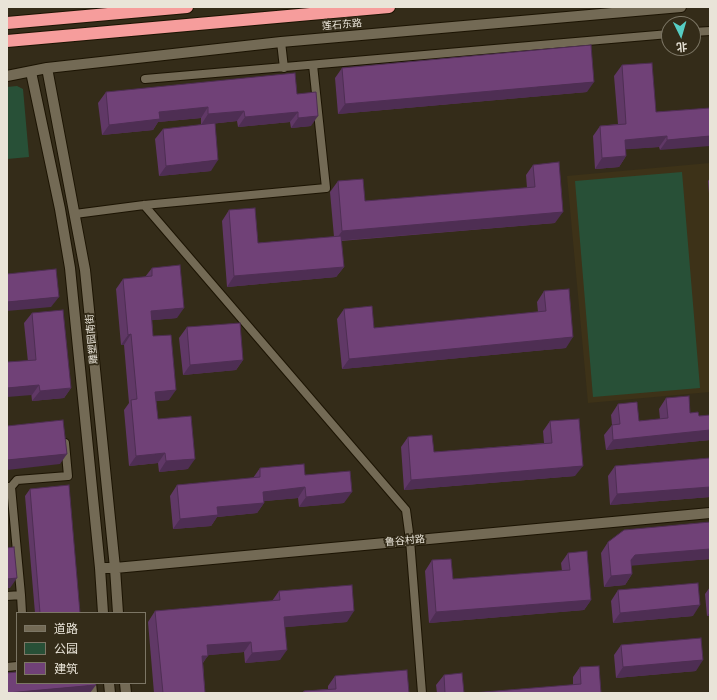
<!DOCTYPE html>
<html>
<head>
<meta charset="utf-8">
<style>
	body { margin:0 }
	#map { position:relative; width:717px; height:700px; overflow:hidden; background:#342c19; font-family:"Noto Sans","Noto Sans SC",sans-serif }
	canvas { display:block }
	.frame { position:absolute; inset:0; border:8px solid #e9e4d8; pointer-events:none }
	.legend { position:absolute; left:16px; top:612px; width:130px; height:72px; box-sizing:border-box; background:#342c19; border:1px solid #7c7665; margin:0; padding:5px 7px; list-style:none; font-size:12px; color:#e9e4d8 }
	.legend li { display:flex; align-items:center; gap:8px; height:20px }
	.legend b { width:20px; border:1px solid #7c7665 }
	.north { position:absolute; left:661px; top:16px; width:40px; height:40px; box-sizing:border-box; background:#342c19; border:1px solid #7c7665; border-radius:50%; rotate:175deg; font-size:11px; font-weight:700; line-height:16px; text-align:center; color:#e9e4d8 }
	.north::after { content:''; display:block; margin:auto; width:14px; height:18px; background:#56cec4; clip-path:polygon(50% 0,100% 100%,50% 72%,0 100%) }
</style>
</head>
<body>
<div id="map">
<canvas width="717" height="700"></canvas>
<div class="frame"></div>
<ul class="legend">
<li><b style="height:5px;background:#736a55"></b>道路</li>
<li><b style="height:11px;background:#285037"></b>公园</li>
<li><b style="height:11px;background:#704177"></b>建筑</li>
</ul>
<div class="north">北</div>
</div>
<script>
const ctx = document.querySelector('canvas').getContext('2d');
ctx.lineJoin = 'round';
function fill(path, color) {
  ctx.fillStyle = color;
  ctx.fill(path, 'evenodd');
}
function poly(rows) {
  const path = new Path2D();
  for (const r of rows) {
    path.moveTo(r[0], r[1]);
    for (let i = 2; i < r.length; i += 2) path.lineTo(r[i], r[i + 1]);
  }
  return path;
}
function stroke(path, color, width, dash) {
  ctx.strokeStyle = color;
  ctx.lineWidth = width;
  ctx.lineCap = dash ? 'butt' : 'round';
  ctx.setLineDash(dash || []);
  ctx.stroke(path);
}
function write(font, color, halo, rows, align = 'center') {
  ctx.font = font + ' "Noto Sans","Noto Sans SC",sans-serif';
  ctx.lineWidth = 4;
  ctx.setLineDash([]);
  ctx.textBaseline = 'middle';
  ctx.strokeStyle = halo;
  ctx.fillStyle = color;
  for (const [text, x, y, turn = 0] of rows) {
    ctx.save();
    ctx.translate(x, y);
    ctx.rotate((+turn || 0) * Math.PI / 180);
    ctx.textAlign = isNaN(turn) ? turn : align;
    if (halo) ctx.strokeText(text, 0, 0);
    ctx.fillText(text, 0, 0);
    ctx.restore();
  }
}
fill(poly([
	[710,163,710,392,588,403,567,176]
]), '#3d3218');
fill(poly([
	[17,86,23,89,29,157,7,159,7,87],
	[682,172,700,388,593,397,575,181]
]), '#285037');
const street = poly([
	[693,32,710,31],
	[281,42,284,68],
	[145,79,669,34],
	[144,205,406,510,410,540,422,693],
	[75,214,144,205,326,188,313,65],
	[7,487,11,487,21,595],
	[11,487,17,480,68,476,65,443],
	[7,596,21,595,22,613],
	[7,667,17,666],
	[92,683,93,693]
]);
const secondary = poly([
	[47,68,85,270,115,568,118,613],
	[31,72,60,209,70,268,100,568,103,613],
	[7,76,47,68,281,42,681,7],
	[100,568,115,568,710,513],
	[109,683,110,693],
	[125,683,126,693]
]);
const highway = poly([
	[7,23,187,7],
	[7,41,389,7]
]);
stroke(street, '#1c1403', 10);
stroke(secondary, '#1c1403', 12);
stroke(highway, '#1c1403', 14);
stroke(street, '#736a55', 8);
stroke(secondary, '#736a55', 10);
stroke(highway, '#f69d9c', 12);
fill(poly([
	[622,65,656,112,710,108,660,150,659,147,626,149,626,156,619,167,595,169,593,136,600,126,618,124,614,76],
	[342,68,587,92,338,114,335,78],
	[106,92,297,94,311,126,291,128,290,122,238,127,237,121,201,125,201,118,158,122,153,130,102,135,98,103],
	[163,129,211,171,159,176,155,139],
	[533,165,555,223,341,241,344,267,336,277,227,287,222,221,229,210,258,243,334,237,330,192,338,181,365,201,527,188,526,175],
	[710,178,710,206,708,181],
	[152,268,177,318,152,320,153,336,169,400,156,401,158,419,188,469,159,472,158,463,129,466,124,410,129,403,124,345,121,345,116,289,123,279,145,277],
	[544,291,566,348,342,369,337,319,344,309,374,328,538,312,537,302],
	[32,313,71,388,64,398,32,401,24,323],
	[187,327,243,360,236,370,183,375,179,338],
	[666,398,690,413,699,416,710,415,710,440,606,450,604,435,612,425,611,415,618,404,639,421,660,419,659,409],
	[550,421,575,476,404,490,401,447,408,437,434,452,544,443,543,431],
	[710,458,710,497,610,505,608,476,615,466],
	[260,468,305,475,344,503,299,507,298,498,264,501,264,503,257,513,217,517,211,526,173,529,170,496,177,485,253,478],
	[30,489,80,613,35,613,25,496],
	[710,522,710,559,631,565,632,574,625,585,604,587,601,553,608,542],
	[568,553,591,600,584,610,429,623,425,571,432,560,453,579,562,571,561,563],
	[710,587,710,616,707,616,705,594],
	[618,590,693,616,613,623,611,601],
	[279,591,347,622,285,627,280,660,245,663,244,652,208,655,203,663,205,693,154,693,148,622,155,611,272,601],
	[621,645,696,671,616,678,614,655],
	[580,667,601,693,573,685,573,677],
	[444,675,464,693,437,693,436,685],
	[335,676,409,693,302,693,304,691,328,689,328,686]
]), '#603866');
fill(poly([
	[594,82,587,92,338,114,345,104],
	[208,107,201,118,158,122,153,130,102,135,109,125,159,112],
	[244,111,237,121,201,125,208,114],
	[298,112,290,122,238,127,245,117],
	[318,116,311,126,291,128,298,118],
	[667,136,659,147,618,150,625,140],
	[710,136,710,146,660,150,667,140],
	[626,156,619,167,595,169,602,158],
	[218,160,211,171,159,176,166,166],
	[563,212,555,223,335,241,342,231],
	[344,267,336,277,227,287,234,276],
	[59,297,51,307,7,311,7,302],
	[184,308,177,318,144,321,151,311],
	[131,334,124,345,121,345,128,335],
	[573,337,566,348,342,369,349,359],
	[243,360,236,370,183,375,190,365],
	[39,385,32,395,7,397,7,388],
	[71,388,64,398,32,401,40,391],
	[176,390,169,400,148,402,155,392],
	[710,430,710,440,606,450,613,440],
	[165,453,158,463,129,466,136,456],
	[67,454,60,464,7,470,7,460],
	[195,459,188,469,159,472,166,461],
	[583,466,575,476,404,490,411,480],
	[305,487,298,498,256,502,263,492],
	[710,487,710,497,610,505,617,494],
	[352,492,344,503,299,507,306,497],
	[264,503,257,513,217,517,211,526,173,529,180,519,217,507],
	[710,549,710,559,628,566,631,560,635,555],
	[632,574,625,585,604,587,611,576],
	[17,578,10,588,7,588,7,579],
	[591,600,584,610,429,623,436,612],
	[700,605,693,616,613,623,620,613],
	[354,611,347,622,277,628,284,617],
	[710,612,710,616,707,616],
	[251,642,244,652,199,656,207,645],
	[287,650,280,660,245,663,252,653],
	[202,656,208,656,200,666],
	[703,660,696,671,616,678,623,667],
	[96,685,90,693,9,693]
]), '#4e2e53');
const building = poly([
	[591,45,594,82,345,104,342,68,591,45],
	[652,63,656,112,710,108,710,136,667,140,667,136,625,140,626,156,602,158,600,126,626,124,622,65,652,63],
	[295,73,297,94,316,92,318,116,298,118,298,112,245,117,244,111,208,114,208,107,159,112,160,119,109,125,106,92,295,73],
	[215,123,218,160,166,166,163,129,215,123],
	[559,162,563,212,342,231,338,181,363,179,365,201,535,187,533,165,559,162],
	[255,208,258,243,341,236,344,267,234,276,229,210,255,208],
	[180,265,184,308,151,311,153,336,171,335,176,390,155,392,158,419,191,416,195,459,166,461,165,453,136,456,131,400,137,399,131,334,128,335,123,279,152,276,152,268,180,265],
	[56,269,59,297,7,302,7,274,56,269],
	[569,289,573,337,349,359,344,309,372,306,374,328,546,311,544,291,569,289],
	[63,310,71,388,40,391,39,385,7,388,7,362,36,360,32,313,63,310],
	[240,323,243,360,190,365,187,327,240,323],
	[689,396,690,413,698,412,699,416,710,415,710,430,613,440,612,425,620,424,618,404,637,402,639,421,668,418,666,398,689,396],
	[579,419,583,466,411,480,408,437,432,435,434,452,552,443,550,421,579,419],
	[63,420,67,454,7,460,7,426,63,420],
	[710,458,710,487,617,494,615,466,710,458],
	[304,464,305,475,350,471,352,492,306,497,305,487,263,492,264,503,217,507,218,515,180,519,177,485,260,477,260,468,304,464],
	[69,485,80,613,40,613,30,489,69,485],
	[710,522,710,549,635,555,631,560,632,574,611,576,608,542,624,530,710,522],
	[14,547,17,578,7,579,7,548,14,547],
	[587,551,591,600,436,612,432,560,451,559,453,579,570,570,568,553,587,551],
	[698,583,700,605,620,613,618,590,698,583],
	[352,585,354,611,284,617,287,650,252,653,251,642,207,645,208,656,202,656,205,693,163,693,155,611,280,600,279,591,352,585],
	[701,638,703,660,623,667,621,645,701,638],
	[599,666,601,693,472,693,581,684,580,667,599,666],
	[407,670,409,693,304,693,304,691,336,689,335,676,407,670],
	[17,672,17,683,95,683,96,685,7,693,7,673,17,672],
	[462,673,464,693,445,693,444,675,462,673]
]);
fill(building, '#704177');
stroke(building, '#4e2e53', 1);
write('10px', '#e9e4d8', '#342c19', [
	["莲石东路",342,25,-5],
	["雕塑园南街",92,339,-95],
	["鲁谷村路",405,541,-5]
]);
</script>
</body>
</html>
